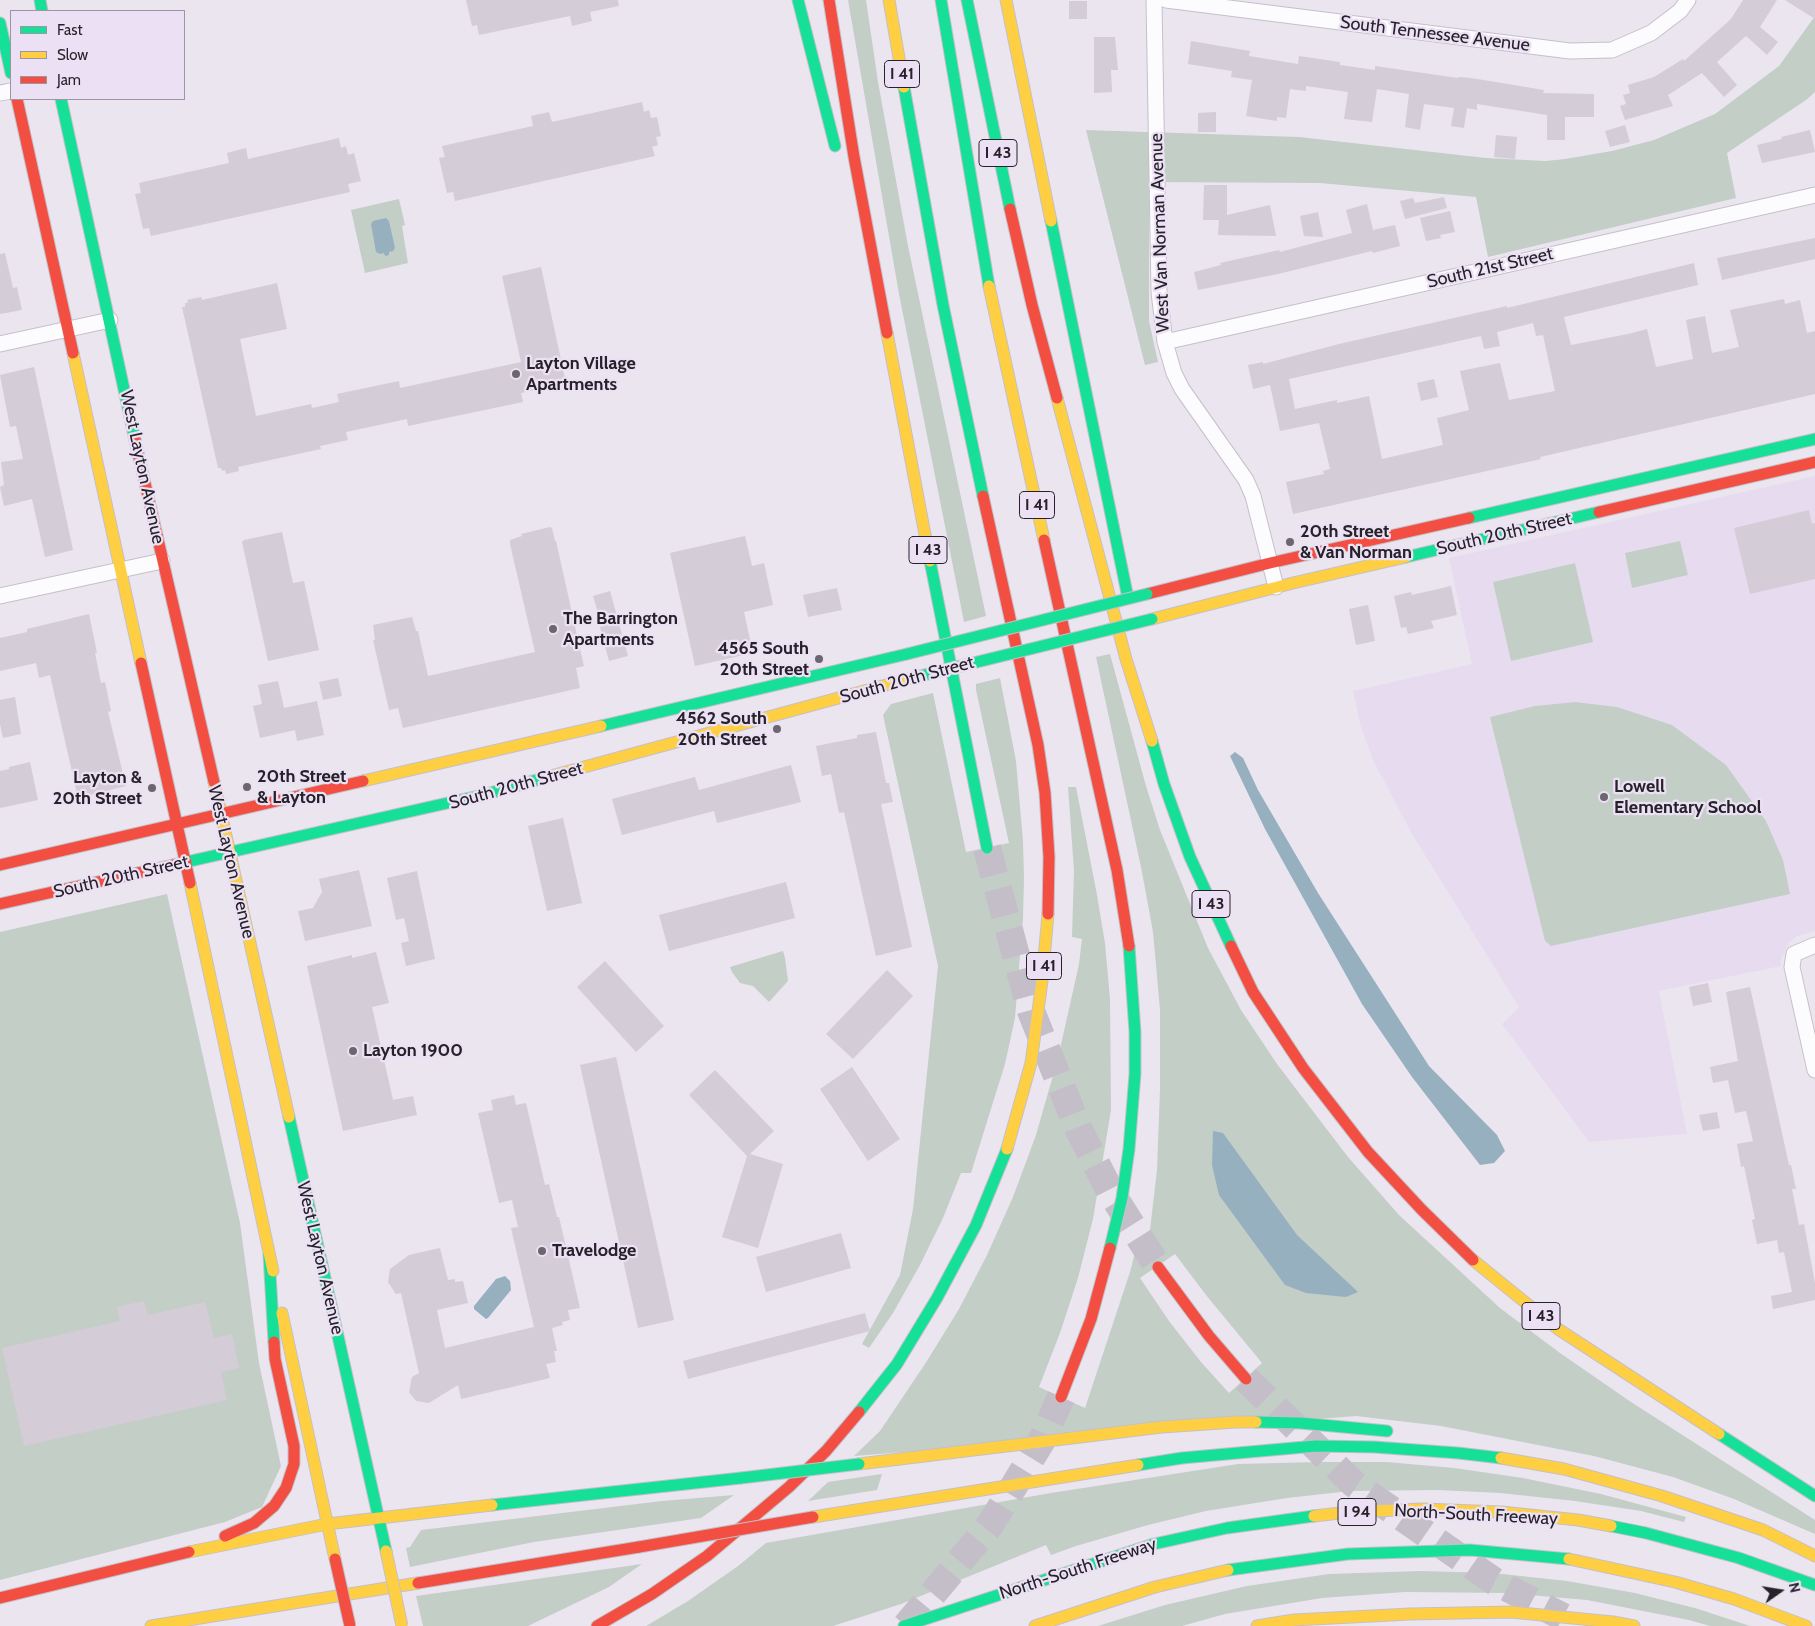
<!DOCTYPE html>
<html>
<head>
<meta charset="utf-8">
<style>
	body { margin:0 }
	#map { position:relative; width:1815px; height:1626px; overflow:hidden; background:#ebe5f0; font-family:Cabin,sans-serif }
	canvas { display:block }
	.legend { position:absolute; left:10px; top:10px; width:175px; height:90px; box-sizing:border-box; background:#ece1f4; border:1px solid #9d95a3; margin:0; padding:6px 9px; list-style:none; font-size:15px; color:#262229 }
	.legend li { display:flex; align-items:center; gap:10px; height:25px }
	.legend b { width:25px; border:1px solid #9d95a3 }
	.north { position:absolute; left:1755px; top:1566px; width:50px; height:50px; -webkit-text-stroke:4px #ece1f4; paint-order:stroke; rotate:77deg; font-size:14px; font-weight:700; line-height:20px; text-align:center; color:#262229 }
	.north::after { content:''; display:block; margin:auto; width:18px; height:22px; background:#262229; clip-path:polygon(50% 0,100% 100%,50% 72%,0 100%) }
</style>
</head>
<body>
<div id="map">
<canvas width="1815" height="1626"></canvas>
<ul class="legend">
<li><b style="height:6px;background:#16e098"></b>Fast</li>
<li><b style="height:6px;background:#ffcf43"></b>Slow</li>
<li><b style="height:6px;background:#f24e42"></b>Jam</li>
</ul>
<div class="north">N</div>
</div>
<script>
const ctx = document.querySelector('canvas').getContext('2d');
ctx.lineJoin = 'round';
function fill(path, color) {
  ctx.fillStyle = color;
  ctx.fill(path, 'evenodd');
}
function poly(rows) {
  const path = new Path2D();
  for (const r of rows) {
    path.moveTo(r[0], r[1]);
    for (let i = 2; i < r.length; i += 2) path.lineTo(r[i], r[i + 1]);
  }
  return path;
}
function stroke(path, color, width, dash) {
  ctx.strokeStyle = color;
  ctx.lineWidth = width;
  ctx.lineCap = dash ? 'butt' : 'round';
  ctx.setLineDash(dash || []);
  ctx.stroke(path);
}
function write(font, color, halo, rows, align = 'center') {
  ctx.font = font + ' Cabin,sans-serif';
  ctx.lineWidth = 4.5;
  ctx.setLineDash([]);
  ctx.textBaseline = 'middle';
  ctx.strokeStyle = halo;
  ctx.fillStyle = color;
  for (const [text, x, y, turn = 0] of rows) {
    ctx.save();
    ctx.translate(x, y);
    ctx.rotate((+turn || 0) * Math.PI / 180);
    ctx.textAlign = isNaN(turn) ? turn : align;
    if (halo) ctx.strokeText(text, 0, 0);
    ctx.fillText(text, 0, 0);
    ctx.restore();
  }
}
fill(poly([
	[1815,476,1815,931,1798,936,1789,942,1781,959,1781,966,1659,991,1687,1134,1589,1142,1502,1024,1519,1007,1412,834,1373,760,1361,727,1353,691,1472,664,1449,558]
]), '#e7dcef');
fill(poly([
	[848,0,866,0,878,82,908,246,986,616,964,622,899,294],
	[1815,16,1815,92,1806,100,1727,153,1736,198,1488,257,1476,197,1320,183,1149,182,1149,321,1158,362,1145,365,1086,130,1299,137,1486,158,1546,161,1565,159,1612,151,1654,140,1715,114,1779,66],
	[399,199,405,225,402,226,408,263,365,273,351,210],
	[1680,541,1688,575,1632,588,1625,553],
	[1575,563,1593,642,1511,661,1493,582],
	[1110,654,1146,786,1160,830,1208,948,1241,1010,1277,1064,1348,1157,1399,1215,1500,1308,1560,1353,1631,1402,1815,1520,1815,1534,1734,1499,1673,1477,1594,1456,1441,1426,1356,1416,854,1456,880,1431,925,1364,959,1309,987,1255,1013,1197,1036,1135,1058,1058,1079,964,1082,939,1072,937,1074,871,1068,787,1076,787,1097,895,1105,943,1110,999,1111,1110,1093,1219,1078,1278,1060,1333,1039,1387,1085,1408,1130,1272,1137,1245,1150,1230,1157,1170,1160,1089,1160,1010,1153,932,1142,872,1096,657],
	[1175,1254,1206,1295,1262,1363,1229,1393,1201,1362,1169,1321,1140,1278],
	[1000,678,1016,761,1023,841,1024,879,1023,918,1015,1018,1005,1064,971,1173,961,1173,943,1218,920,1265,893,1313,869,1348,862,1344,900,1275,913,1209,938,966,883,715,891,704,933,693,966,852,1009,843,976,690,976,684],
	[1575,702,1617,707,1672,725,1726,765,1766,821,1783,860,1790,894,1551,946,1545,941,1490,717,1535,706],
	[167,894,240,1223,259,1363,281,1466,262,1507,225,1522,0,1580,0,932],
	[783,951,785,958,788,981,769,1002,753,986,740,983,732,972,730,967],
	[1319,1462,1387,1462,1454,1468,1523,1478,1601,1494,1686,1517,1684,1522,1641,1511,1575,1501,1500,1493,1438,1490,1350,1491,1287,1498,1206,1511,1148,1525,1076,1546,1051,1555,1046,1545,901,1604,833,1626,646,1626,688,1601,738,1566,766,1543,1051,1493,1238,1464],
	[882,1474,877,1490,808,1501,828,1482],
	[734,1495,701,1518,534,1542,410,1567,406,1548,410,1547,421,1530,662,1501],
	[642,1564,609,1587,528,1626,423,1626,416,1596],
	[1421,1571,1493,1573,1567,1581,1635,1593,1695,1608,1750,1626,1710,1626,1689,1620,1587,1600,1506,1593,1405,1592,1322,1598,1225,1614,1182,1626,1098,1626,1165,1605,1247,1586,1329,1574]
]), '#c3cec7');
fill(poly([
	[386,218,389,221,395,248,393,251,389,252,389,255,385,256,384,253,380,254,376,252,371,224,373,221],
	[1235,752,1243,758,1258,790,1318,893,1429,1066,1497,1135,1505,1151,1494,1163,1480,1165,1412,1077,1362,1004,1265,829,1230,756],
	[1213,1131,1223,1133,1297,1235,1358,1292,1346,1297,1306,1293,1285,1285,1219,1195,1212,1165],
	[505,1276,510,1281,511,1290,488,1318,486,1319,474,1309,474,1306,496,1279]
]), '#96b0c0');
fill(poly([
	[466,0,618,0,619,6,590,12,592,21,572,26,570,16,479,35,477,25,472,26],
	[1743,0,1777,0,1760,27,1778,42,1767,55,1746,36,1717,62,1737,85,1724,97,1702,73,1668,95,1673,106,1625,120,1620,106,1626,104,1623,95,1630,93,1628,85,1654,77,1683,59,1684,61,1731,19],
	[1785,0,1815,0,1815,19],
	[1069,1,1087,1,1087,19,1069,19],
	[1094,37,1115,37,1118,70,1111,70,1112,92,1094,93],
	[1191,41,1250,51,1249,56,1298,64,1299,56,1340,62,1340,65,1375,70,1375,66,1458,78,1459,77,1471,78,1544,90,1543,93,1594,94,1594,117,1565,117,1565,140,1547,140,1547,115,1477,104,1477,110,1467,108,1464,128,1451,126,1454,108,1424,104,1420,130,1405,127,1409,94,1377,89,1372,122,1344,119,1348,92,1306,86,1306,91,1290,89,1286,118,1277,117,1277,121,1246,116,1252,80,1231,77,1232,71,1188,64],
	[642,102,644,112,649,110,651,118,657,117,661,136,656,137,658,145,652,147,655,156,455,201,453,192,447,193,439,158,445,157,442,146,533,126,531,116,549,112,552,122],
	[1216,112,1216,132,1198,132,1198,113],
	[1625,125,1630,142,1610,147,1605,131],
	[1810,130,1815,152,1762,163,1757,145,1782,139,1781,137],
	[1496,135,1517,137,1515,159,1494,157],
	[339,138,341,148,346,146,348,155,354,153,361,181,348,184,350,192,151,236,149,228,143,229,135,194,141,193,139,183,229,163,227,153,246,148,248,159],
	[1204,185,1227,185,1227,215,1270,205,1276,236,1218,235,1219,220,1203,220],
	[1444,197,1447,208,1405,219,1400,201,1413,198,1415,203],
	[1367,204,1373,230,1395,225,1400,246,1373,253,1372,251,1278,274,1198,290,1194,272,1221,265,1220,263,1279,250,1280,252,1352,233,1346,210],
	[1450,211,1455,232,1440,235,1441,238,1426,241,1420,218],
	[1318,212,1323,237,1304,236,1300,216],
	[1815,238,1815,259,1722,280,1717,258],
	[5,253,13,288,17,287,22,310,0,314,0,254],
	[1694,263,1698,285,1564,317,1571,345,1628,334,1647,329,1656,367,1693,359,1686,320,1705,316,1712,353,1739,347,1730,310,1784,299,1785,304,1800,300,1807,333,1815,331,1815,394,1540,457,1541,459,1293,514,1286,482,1324,474,1323,471,1330,469,1319,423,1280,431,1270,385,1253,389,1248,365,1263,362,1263,364,1339,344,1507,306,1507,308],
	[1533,323,1536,336,1543,335,1555,391,1509,400,1500,363,1460,371,1469,410,1437,418,1443,445,1382,459,1369,396,1337,403,1337,400,1295,409,1289,379,1481,336,1484,349,1500,346,1497,332],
	[541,267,566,383,521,393,523,402,408,426,407,419,346,432,348,440,320,446,321,449,238,467,239,471,226,474,225,470,222,471,221,468,218,468,182,307,185,307,185,303,188,303,187,300,201,297,202,300,277,283,287,329,240,339,256,416,311,404,312,408,339,402,337,394,399,381,400,388,521,362,502,276],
	[34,367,73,550,45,557,32,499,4,506,0,487,4,485,1,462,23,459,16,426,10,427,0,375],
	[1434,379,1438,397,1421,401,1417,383],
	[1809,510,1812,524,1815,523,1815,579,1750,594,1734,528],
	[550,527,552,528,555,541,556,541,583,662,584,666,576,668,580,688,403,728,398,708,389,710,373,640,375,640,373,625,412,617,416,631,418,631,428,676,535,652,510,544,510,540,522,536,521,534],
	[282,532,293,583,304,581,319,650,268,661,242,542,244,540],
	[745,536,752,566,764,563,773,605,744,612,753,653,695,666,670,553],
	[1451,586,1457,615,1431,621,1434,628,1408,634,1406,627,1401,628,1394,596,1411,592,1412,595],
	[837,588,842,610,808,617,803,595],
	[610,591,628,656,609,661,600,627,602,626,593,596],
	[1368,605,1375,641,1356,645,1349,609],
	[89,614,97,653,95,653,101,683,105,682,111,711,108,712,126,786,78,798,50,675,39,678,36,663,0,671,0,638,27,632,27,629],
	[338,678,342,696,323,700,319,682],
	[278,681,284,708,317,701,324,735,297,741,295,730,260,738,253,706,262,704,258,685],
	[15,697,21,734,3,738,0,724,0,700],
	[876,732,886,783,889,783,893,802,881,804,912,947,876,956,844,812,839,813,831,774,822,776,816,746,857,738,857,735],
	[30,762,38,800,0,808,0,771,9,769,9,767],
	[791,765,801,802,717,823,714,811,622,835,612,799,695,777,699,790],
	[563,818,582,903,547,911,528,826],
	[359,870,372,926,305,941,298,911,313,908,322,892,319,879],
	[417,871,435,959,406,966,401,943,409,941,404,918,396,920,387,878],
	[786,882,795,918,669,951,659,915],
	[376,952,389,1003,372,1007,393,1100,413,1096,417,1115,343,1131,307,966,352,955,352,958],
	[605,961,664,1026,636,1052,577,987],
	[887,970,913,996,853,1059,826,1034],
	[1708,983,1712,1002,1693,1006,1689,987],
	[1750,987,1789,1165,1791,1165,1796,1189,1792,1189,1799,1225,1804,1224,1815,1283,1815,1300,1773,1309,1771,1296,1792,1292,1784,1252,1779,1253,1777,1240,1757,1244,1752,1220,1755,1219,1744,1166,1741,1167,1737,1144,1753,1141,1746,1111,1735,1113,1728,1080,1713,1083,1710,1067,1738,1061,1726,992],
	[616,1057,674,1320,638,1328,580,1065],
	[852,1067,900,1139,868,1161,820,1089],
	[715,1070,774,1131,750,1154,783,1164,758,1248,722,1237,747,1156,689,1095],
	[514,1095,516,1105,526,1103,545,1185,549,1184,557,1217,559,1217,580,1308,568,1310,570,1320,562,1322,563,1325,552,1328,557,1351,554,1351,556,1362,546,1364,550,1378,461,1399,458,1385,429,1403,416,1401,409,1392,412,1377,419,1373,401,1293,396,1294,388,1282,390,1269,409,1255,440,1248,448,1280,455,1279,455,1282,463,1281,468,1303,437,1310,445,1348,534,1327,511,1228,518,1227,512,1200,499,1203,478,1113,493,1110,491,1100],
	[1717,1112,1720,1128,1703,1131,1699,1115],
	[841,1233,851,1268,766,1292,756,1257],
	[144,1301,148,1315,205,1302,214,1338,232,1334,239,1368,221,1372,227,1400,24,1446,2,1348,120,1321,117,1307],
	[865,1313,870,1331,688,1379,683,1361]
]), '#d4ccd6');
stroke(poly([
	[987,848,1031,1011,1078,1128,1110,1191,1158,1267],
	[1246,1379,1354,1484,1494,1581,1563,1617],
	[906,1626,990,1525,1041,1442,1061,1397]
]), '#c4bec8', 28, [28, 14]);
const street = poly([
	[1154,0,1159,292,1165,342,1174,373,1182,389,1246,480,1253,496,1276,587],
	[1166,0,1570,51,1612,50,1651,33,1680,11,1688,0],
	[0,93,11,91],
	[1165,342,1815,195],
	[0,344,110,320],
	[0,596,162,561],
	[1815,945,1794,954,1792,967,1815,1070]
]);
const fast = poly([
	[40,0,42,11],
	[798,0,835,146],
	[941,0,989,286],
	[967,0,1010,209],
	[0,23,11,73],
	[904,87,943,305,983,496],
	[61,99,135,440],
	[1051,221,1128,598],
	[1469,518,1815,439],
	[1406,557,1599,512],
	[930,561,987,848],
	[601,726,907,654],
	[1152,741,1164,784,1190,857,1231,946],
	[186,862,483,795,551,776],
	[289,1117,386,1551],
	[1110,1248,1122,1198,1129,1149,1135,1074,1135,1032,1129,946],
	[269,1255,274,1342],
	[859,1412,897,1364,937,1298,976,1225,1007,1149],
	[1256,1422,1300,1423,1387,1431],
	[1719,1434,1815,1496],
	[1138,1465,1182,1458,1316,1446,1374,1447,1458,1453,1501,1458],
	[492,1505,741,1478],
	[1611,1526,1646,1533,1739,1558,1815,1585],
	[1228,1570,1348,1554,1470,1550,1569,1559],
	[904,1626,1154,1544,1227,1528,1314,1516]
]);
const slow = poly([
	[889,0,904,87],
	[1006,0,1051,221],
	[989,286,1044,540],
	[887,333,930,561],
	[73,353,141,663],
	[1057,398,1126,659,1152,741],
	[1152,619,1293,583,1406,557],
	[551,776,912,678],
	[363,781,601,726],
	[214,782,289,1117],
	[190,883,273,1271],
	[1007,1149,1031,1063,1042,981,1048,914],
	[1473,1260,1558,1329,1719,1434],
	[282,1313,335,1559],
	[1501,1458,1564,1469,1662,1496,1763,1530,1815,1556],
	[859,1464,1162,1427,1236,1422,1256,1422],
	[1314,1516,1349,1512,1423,1509,1501,1512,1578,1520,1611,1526],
	[813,1517,1138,1465],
	[189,1552,327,1524,492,1505],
	[1569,1559,1675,1582,1734,1599,1806,1626],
	[151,1626,418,1583],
	[1035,1626,1155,1587,1228,1570],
	[1257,1626,1294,1620,1410,1614,1511,1612,1613,1622,1634,1626]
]);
const jam = poly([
	[829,0,854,157,887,333],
	[17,99,73,353],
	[1010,209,1032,305,1057,398],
	[135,440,214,782],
	[983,496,1038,745,1045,793,1049,857,1048,914],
	[1599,512,1815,462],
	[1044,540,1117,870,1129,946],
	[1147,594,1270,563,1469,518],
	[141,663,190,883],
	[0,865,363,781],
	[0,904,186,862],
	[1231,946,1253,992,1303,1068,1368,1152,1422,1210,1473,1260],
	[1158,1267,1209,1336,1246,1379],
	[1061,1397,1091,1319,1110,1248],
	[225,1536,254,1523,274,1506,286,1488,294,1464,294,1446,275,1359,274,1342],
	[418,1583,639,1547],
	[0,1598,189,1552],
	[597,1626,652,1594,707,1556,789,1487,826,1451,859,1412]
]);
stroke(street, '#c5c0c8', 17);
stroke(fast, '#c5c0c8', 13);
stroke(slow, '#c5c0c8', 13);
stroke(jam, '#c5c0c8', 13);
stroke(street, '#fcfbfd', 15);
stroke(fast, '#16e098', 11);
stroke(slow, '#ffcf43', 11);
stroke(jam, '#f24e42', 11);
const fastBridge = poly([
	[907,654,1147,594],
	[912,678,1152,619],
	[741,1478,859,1464]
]);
const slowBridge = poly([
	[386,1551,402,1626]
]);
const jamBridge = poly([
	[639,1547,813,1517],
	[335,1559,350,1626]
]);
stroke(fastBridge, '#c5c0c8', 13, []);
stroke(slowBridge, '#c5c0c8', 13, []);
stroke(jamBridge, '#c5c0c8', 13, []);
stroke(fastBridge, '#16e098', 11);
stroke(slowBridge, '#ffcf43', 11);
stroke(jamBridge, '#f24e42', 11);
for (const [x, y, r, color] of [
	[516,374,5,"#6b666f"],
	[1290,542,5,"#6b666f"],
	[553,629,5,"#6b666f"],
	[819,659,5,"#6b666f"],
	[777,729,5,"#6b666f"],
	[247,787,5,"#6b666f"],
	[152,788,5,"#6b666f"],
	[1604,797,5,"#6b666f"],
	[353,1051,5,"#6b666f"],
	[542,1251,5,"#6b666f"]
]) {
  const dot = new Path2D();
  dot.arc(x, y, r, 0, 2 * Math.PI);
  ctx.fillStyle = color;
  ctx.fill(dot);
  stroke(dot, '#ece1f4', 2);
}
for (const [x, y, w] of [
	[902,74,35],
	[998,153,38],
	[1037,505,35],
	[928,550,38],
	[1211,904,38],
	[1044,966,35],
	[1541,1316,38],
	[1357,1512,38]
]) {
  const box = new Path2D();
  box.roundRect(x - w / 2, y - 13.5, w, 27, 4);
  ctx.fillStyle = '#ece1f4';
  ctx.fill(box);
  stroke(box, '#262229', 1);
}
write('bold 16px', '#262229', null, [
	["I 41",902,74],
	["I 43",998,153],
	["I 41",1037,505],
	["I 43",928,550],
	["I 43",1211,904],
	["I 41",1044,966],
	["I 43",1541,1316],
	["I 94",1357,1512]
]);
write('18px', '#262229', '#ece1f4', [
	["South Tennessee Avenue",1435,34,7],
	["West Van Norman Avenue",1160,233,-92],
	["South 21st Street",1490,268,-13],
	["West Layton Avenue",142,467,78],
	["South 20th Street",1504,534,-13],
	["South 20th Street",907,680,-15],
	["South 20th Street",516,786,-15],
	["West Layton Avenue",231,862,77],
	["South 20th Street",121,877,-13],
	["West Layton Avenue",320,1258,77],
	["North-South Freeway",1476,1515,3],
	["North-South Freeway",1078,1569,-18]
]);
write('bold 18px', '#262229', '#ece1f4', [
	["Layton Village",526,364],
	["Apartments",526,385],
	["20th Street",1300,532],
	["& Van Norman",1300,553],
	["The Barrington",563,619],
	["Apartments",563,640],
	["4565 South",809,649,"right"],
	["20th Street",809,670,"right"],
	["4562 South",767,719,"right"],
	["20th Street",767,740,"right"],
	["20th Street",257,777],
	["& Layton",257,798],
	["Layton &",142,778,"right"],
	["20th Street",142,799,"right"],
	["Lowell",1614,787],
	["Elementary School",1614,808],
	["Layton 1900",363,1051],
	["Travelodge",552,1251]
], 'left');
</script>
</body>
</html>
